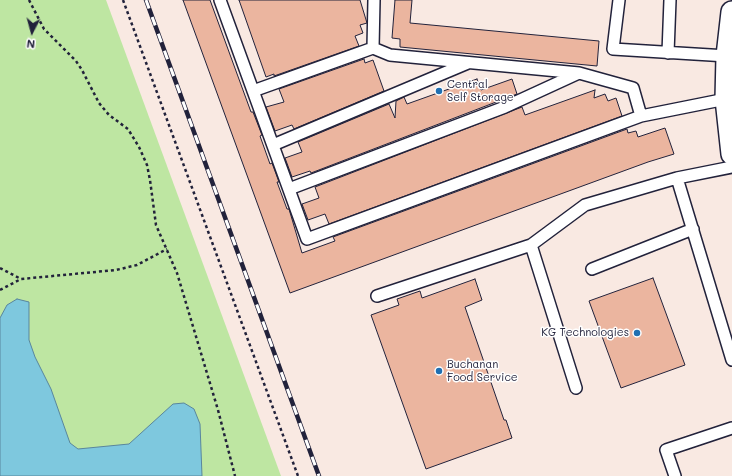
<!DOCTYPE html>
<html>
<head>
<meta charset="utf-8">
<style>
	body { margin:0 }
	#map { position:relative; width:732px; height:476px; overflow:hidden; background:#f9e9e2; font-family:Mali,sans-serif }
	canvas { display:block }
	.north { position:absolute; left:12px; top:12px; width:40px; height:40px; -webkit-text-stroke:3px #fff; paint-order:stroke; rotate:186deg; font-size:11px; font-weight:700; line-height:16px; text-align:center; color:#22223b }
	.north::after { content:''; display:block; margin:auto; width:14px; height:18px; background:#22223b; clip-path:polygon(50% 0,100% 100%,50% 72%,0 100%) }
</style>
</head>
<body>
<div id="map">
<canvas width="732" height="476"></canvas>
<div class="north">N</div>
</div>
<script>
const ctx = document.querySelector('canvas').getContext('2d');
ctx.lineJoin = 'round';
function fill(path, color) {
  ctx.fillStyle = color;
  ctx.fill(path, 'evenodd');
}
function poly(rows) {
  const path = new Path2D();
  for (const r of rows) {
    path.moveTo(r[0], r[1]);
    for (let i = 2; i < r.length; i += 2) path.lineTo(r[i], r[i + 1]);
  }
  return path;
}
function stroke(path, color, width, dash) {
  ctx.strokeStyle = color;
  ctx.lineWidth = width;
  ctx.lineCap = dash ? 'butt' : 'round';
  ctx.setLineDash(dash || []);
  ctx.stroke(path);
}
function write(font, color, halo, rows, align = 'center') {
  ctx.font = font + ' Mali,sans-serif';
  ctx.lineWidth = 3;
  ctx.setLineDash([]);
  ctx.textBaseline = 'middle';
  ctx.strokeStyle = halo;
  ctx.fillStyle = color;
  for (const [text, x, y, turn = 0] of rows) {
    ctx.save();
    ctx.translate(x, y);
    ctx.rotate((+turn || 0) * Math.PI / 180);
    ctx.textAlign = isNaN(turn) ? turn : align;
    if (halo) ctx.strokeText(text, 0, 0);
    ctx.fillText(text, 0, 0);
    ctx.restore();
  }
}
fill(poly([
	[0,0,106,0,281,476,0,476]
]), '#bee6a2');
const water = poly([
	[17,299,29,302,29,340,35,357,51,389,70,443,78,449,129,444,173,404,184,403,194,409,200,424,202,476,0,476,0,318,7,305,17,299]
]);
fill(water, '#7ec8de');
stroke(water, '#59869d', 1);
const building = poly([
	[183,0,210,0,251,112,253,112,262,135,260,136,270,164,272,163,279,182,277,182,287,209,289,209,302,253,335,241,333,237,627,129,628,133,636,131,638,137,665,128,674,154,648,162,290,293,183,0],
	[239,0,360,0,367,23,360,25,363,33,355,36,359,46,274,76,274,74,266,77,239,0],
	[395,0,412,0,410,23,599,41,597,66,400,47,400,39,392,38,395,0],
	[364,59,365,63,373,60,384,91,294,129,292,125,275,131,266,107,284,102,279,89,364,59],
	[477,79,481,90,512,79,517,94,311,173,310,171,292,177,285,158,302,152,298,142,389,104,395,118,396,101,404,97,407,104,477,79],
	[595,90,594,98,605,94,608,101,616,98,622,116,329,224,325,214,308,220,302,204,319,198,315,187,522,107,525,115,595,90],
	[653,278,685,365,621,388,589,301,653,278],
	[475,279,482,300,465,307,504,420,506,420,512,438,426,469,371,315,399,305,397,299,420,291,422,298,475,279]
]);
fill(building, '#ebb59f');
stroke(building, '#22223b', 1);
const service = poly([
	[220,0,307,239,641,116,726,99],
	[619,0,613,49,727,56],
	[373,48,390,55,579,73,633,88,641,116],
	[668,53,670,0],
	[253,91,373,48,374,0],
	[273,145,468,63],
	[677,178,732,360],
	[289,189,505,107,579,73],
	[592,269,693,229],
	[377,296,531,245],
	[576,388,531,245,585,205,677,178,732,167],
	[675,476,666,450,732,428]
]);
const minor = poly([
	[732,12,727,56,726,99,732,154]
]);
stroke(service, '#22223b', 14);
stroke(minor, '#22223b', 24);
stroke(poly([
	[29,0,44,29,76,61,82,70,99,103,109,115,128,129,139,147,147,165,150,180,156,225,177,273,218,410,235,476],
	[123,0,298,476],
	[0,268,21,279],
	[0,290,21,279,116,270,137,265,167,249]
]), '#22223b', 2.5, [3, 3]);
stroke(service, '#fff', 11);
stroke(minor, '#fff', 21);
const rail = poly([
	[146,0,319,476]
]);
stroke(rail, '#22223b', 4.5);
stroke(rail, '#fff', 3, [9]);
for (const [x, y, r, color] of [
	[439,91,4,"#1f6fb2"],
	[637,333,4,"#1f6fb2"],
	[439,371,4,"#1f6fb2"]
]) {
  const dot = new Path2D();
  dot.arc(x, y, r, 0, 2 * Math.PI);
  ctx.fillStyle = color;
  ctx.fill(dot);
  stroke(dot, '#fff', 1.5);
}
write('11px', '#22223b', '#fff', [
	["Central",447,85],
	["Self Storage",447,98],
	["KG Technologies",629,333,"right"],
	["Buchanan",447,365],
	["Food Service",447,378]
], 'left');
</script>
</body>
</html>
